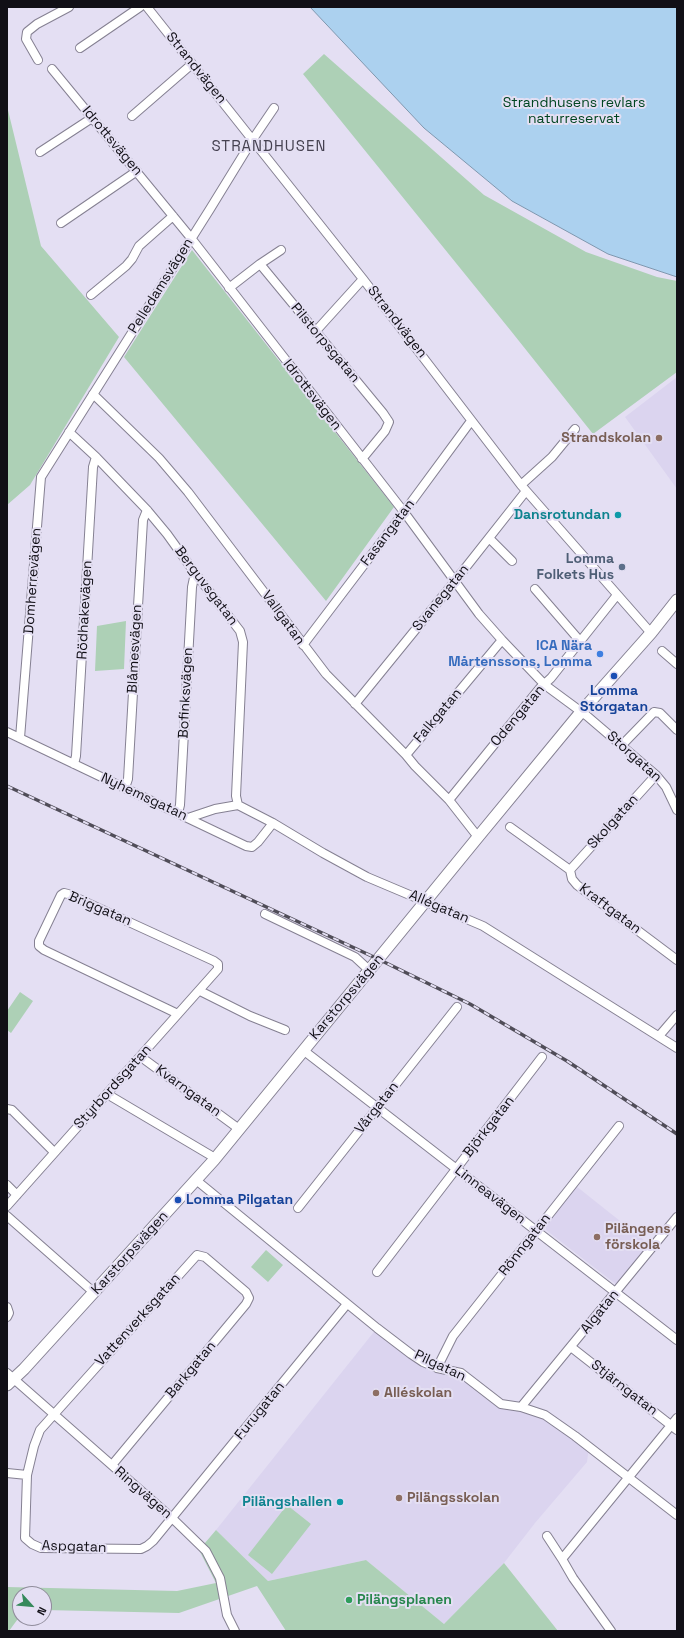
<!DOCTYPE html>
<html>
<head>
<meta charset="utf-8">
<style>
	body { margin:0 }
	#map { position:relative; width:684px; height:1638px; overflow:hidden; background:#e4dff3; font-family:"Space Grotesk",sans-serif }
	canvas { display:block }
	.frame { position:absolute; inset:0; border:8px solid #110f16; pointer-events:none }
	.north { position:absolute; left:12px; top:1586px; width:40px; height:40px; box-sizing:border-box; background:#e4dff3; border:1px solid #908c9b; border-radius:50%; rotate:117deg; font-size:11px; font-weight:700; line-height:16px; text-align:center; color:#110f16 }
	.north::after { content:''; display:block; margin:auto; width:14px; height:18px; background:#35895b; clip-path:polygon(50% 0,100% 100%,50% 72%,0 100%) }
</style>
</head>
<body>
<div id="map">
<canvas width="684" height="1638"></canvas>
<div class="frame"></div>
<div class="north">N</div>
</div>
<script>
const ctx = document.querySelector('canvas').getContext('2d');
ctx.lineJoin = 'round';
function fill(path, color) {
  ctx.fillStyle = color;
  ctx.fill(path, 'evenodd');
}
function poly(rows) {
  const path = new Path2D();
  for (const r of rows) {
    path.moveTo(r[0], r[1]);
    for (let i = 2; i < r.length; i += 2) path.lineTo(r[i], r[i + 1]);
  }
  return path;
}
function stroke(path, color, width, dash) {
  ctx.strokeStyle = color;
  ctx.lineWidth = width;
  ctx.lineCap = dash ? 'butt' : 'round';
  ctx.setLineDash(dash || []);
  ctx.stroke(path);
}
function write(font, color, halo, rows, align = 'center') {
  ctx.font = font + ' "Space Grotesk",sans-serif';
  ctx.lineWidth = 4;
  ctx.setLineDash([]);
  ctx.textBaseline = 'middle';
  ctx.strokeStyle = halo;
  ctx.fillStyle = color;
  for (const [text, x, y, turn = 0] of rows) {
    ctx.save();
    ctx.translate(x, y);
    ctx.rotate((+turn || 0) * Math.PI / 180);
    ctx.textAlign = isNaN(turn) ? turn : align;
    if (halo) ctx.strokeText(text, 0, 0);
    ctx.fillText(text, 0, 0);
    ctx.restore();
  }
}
fill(poly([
	[677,377,677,489,625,417],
	[576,1186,649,1244,617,1285,546,1230,546,1225],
	[377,1328,411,1354,450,1370,501,1404,541,1413,589,1446,587,1462,535,1523,504,1563,444,1624,366,1560,268,1581,216,1530]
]), '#dbd4ef');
fill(poly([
	[324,54,484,195,586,252,657,277,677,281,677,372,593,434,511,331,303,74],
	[7,106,41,246,119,337,30,485,7,505],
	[192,250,394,507,326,601,124,357],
	[126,621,124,669,95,671,97,626],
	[20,992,33,1001,11,1033,7,1030,7,1011],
	[266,1250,283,1265,268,1282,251,1267],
	[287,1505,311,1524,272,1574,248,1555],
	[216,1530,268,1581,366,1560,444,1624,504,1563,558,1631,286,1631,257,1586,179,1613,44,1610,44,1594,20,1594,20,1616,9,1631,7,1631,7,1587,177,1591,216,1583,199,1550]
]), '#add0b6');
const water = poly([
	[310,7,677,7,677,277,608,254,512,201,424,128,310,7]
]);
fill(water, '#acd1ef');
stroke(water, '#7e97ae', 1);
const street = poly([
	[147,7,363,279,521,485,651,633],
	[80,48,140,7],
	[38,60,26,39,27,32,37,24,69,7],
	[52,69,191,238,404,512,479,614,502,640,545,685,587,716,656,775,666,787,677,810],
	[132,116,192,64],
	[40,152,92,118],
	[61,223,137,171],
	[260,264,383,413,389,422,385,431,362,459],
	[229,288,260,264,281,250],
	[91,295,126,266,132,259,139,246,173,216],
	[315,332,363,279],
	[93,394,159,458,188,492,326,674,406,755,415,766,449,800,478,837],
	[69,432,96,457,147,510,167,534,195,573,240,631,243,642,236,796,238,805],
	[521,485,552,457,575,429],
	[489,538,512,561],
	[535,589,580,641],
	[303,645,404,512,471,421],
	[662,651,677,664],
	[355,704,455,581,526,491],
	[7,732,246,846,252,847,258,842,273,823],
	[20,738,41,477,210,209,253,139,274,108],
	[622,745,654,712,660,713,677,730],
	[406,755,502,640],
	[74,764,76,756,93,467,96,457],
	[125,788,128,779,143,520,147,510],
	[449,800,540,688,551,678,617,595],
	[178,813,180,805,192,587,195,573],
	[188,818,215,809,238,805,273,823,323,853,367,877,483,926,677,1048],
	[510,827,570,870,572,879,577,885,677,960],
	[570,870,656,775],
	[265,914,355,957,369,970],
	[200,991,250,1016,285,1030],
	[659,1036,677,1015],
	[303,1050,677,1340],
	[141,1057,235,1126],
	[107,1094,210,1155],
	[7,1109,12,1110,54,1152],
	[196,1180,377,1328,411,1354,423,1362,437,1368,461,1373,501,1404,521,1407,545,1415,575,1436,677,1515],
	[7,1185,17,1195],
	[7,1206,218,969,218,964,214,961,68,894,64,893,61,895,39,941,39,946,44,950,178,1014],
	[298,1208,457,1007],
	[7,1216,90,1289],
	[377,1272,542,1057],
	[7,1307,9,1313,7,1317],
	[571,1347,677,1430],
	[437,1368,453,1336,619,1126],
	[7,1373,172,1518,206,1551,220,1578,227,1615,235,1631],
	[521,1407,677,1217],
	[112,1465,246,1304,249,1298,246,1292,205,1257,197,1255,40,1430,34,1446,27,1475,25,1538,32,1544,41,1548,141,1549,147,1546,153,1541,347,1304],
	[7,1473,27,1475],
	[547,1536,562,1559],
	[611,1631,573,1578,562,1559,677,1418]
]);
const secondary = poly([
	[7,1385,24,1369,214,1160,478,837,581,712,651,633,677,600]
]);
stroke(street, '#858092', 10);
stroke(secondary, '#858092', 13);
stroke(street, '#fff', 8);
stroke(secondary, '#fff', 11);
const rail = poly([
	[7,786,378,959,470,1004,567,1061,677,1134]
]);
stroke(rail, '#504d58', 3.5);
stroke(rail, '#e4dff3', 2, [6]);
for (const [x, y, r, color] of [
	[659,438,4,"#8d6e63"],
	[618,515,4,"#0f9aa8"],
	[622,567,4,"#5c6f8a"],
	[600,654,4,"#3f7fe0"],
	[614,676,4,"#1a4fb4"],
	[178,1200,4,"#1a4fb4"],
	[597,1237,4,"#8d6e63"],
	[376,1393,4,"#8d6e63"],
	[399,1498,4,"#8d6e63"],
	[340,1502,4,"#0f9aa8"],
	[349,1600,4,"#2e9e5b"]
]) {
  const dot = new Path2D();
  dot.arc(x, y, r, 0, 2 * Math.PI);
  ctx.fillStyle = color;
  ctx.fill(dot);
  stroke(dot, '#e4dff3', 1.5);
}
write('14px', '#110f16', '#e4dff3', [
	["Strandvägen",196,68,51],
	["Idrottsvägen",112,141,50],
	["Pelledamsvägen",161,286,-58],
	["Strandvägen",397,322,52],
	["Pilstorpsgatan",325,343,50],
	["Idrottsvägen",312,395,52],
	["Fasangatan",388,533,-53],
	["Domherrevägen",33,581,-86],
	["Berguvsgatan",206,586,53],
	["Svanegatan",441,598,-51],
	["Rödhakevägen",85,610,-87],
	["Vallgatan",283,618,54],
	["Blåmesvägen",135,649,-87],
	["Bofinksvägen",186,693,-87],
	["Falkgatan",438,716,-50],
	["Odengatan",518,716,-50],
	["Storgatan",634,757,42],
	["Nyhemsgatan",144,797,25],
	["Skolgatan",613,822,-48],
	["Allégatan",439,907,23],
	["Briggatan",100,909,23],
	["Kraftgatan",610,909,37],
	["Karstorpsvägen",347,997,-50],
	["Styrbordsgatan",113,1087,-48],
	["Kvarngatan",188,1091,36],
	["Vårgatan",377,1108,-52],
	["Björkgatan",489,1127,-52],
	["Linneavägen",490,1195,38],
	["Rönngatan",525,1245,-52],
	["Karstorpsvägen",130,1253,-48],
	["Algatan",600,1312,-51],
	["Vattenverksgatan",138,1320,-48],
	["Pilgatan",440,1366,25],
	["Barkgatan",191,1370,-50],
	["Stjärngatan",624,1388,38],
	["Furugatan",260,1411,-51],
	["Ringvägen",143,1493,41],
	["Aspgatan",74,1547,2]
]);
write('14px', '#004521', '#e4dff3', [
	["Strandhusens revlars",574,103],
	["naturreservat",574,119]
]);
write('bold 14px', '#785e54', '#e4dff3', [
	["Strandskolan",651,438,"right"],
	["Pilängens",605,1229],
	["förskola",605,1245],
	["Alléskolan",384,1393],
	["Pilängsskolan",407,1498]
], 'left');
write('bold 14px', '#0d838f', '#e4dff3', [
	["Dansrotundan",610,515],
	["Pilängshallen",332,1502]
], 'right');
write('bold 14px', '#4e5e75', '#e4dff3', [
	["Lomma",614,559],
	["Folkets Hus",614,575]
], 'right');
write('bold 14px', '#366cbe', '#e4dff3', [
	["ICA Nära",592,646],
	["Mårtenssons, Lomma",592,662]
], 'right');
write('bold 14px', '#164399', '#e4dff3', [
	["Lomma",614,691],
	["Storgatan",614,707],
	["Lomma Pilgatan",186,1200,"left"]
]);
write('bold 14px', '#27864d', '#e4dff3', [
	["Pilängsplanen",357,1600]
], 'left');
ctx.letterSpacing = '1px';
write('15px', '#454150', '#e4dff3', [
	["STRANDHUSEN",269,147]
]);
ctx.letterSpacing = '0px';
</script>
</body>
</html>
